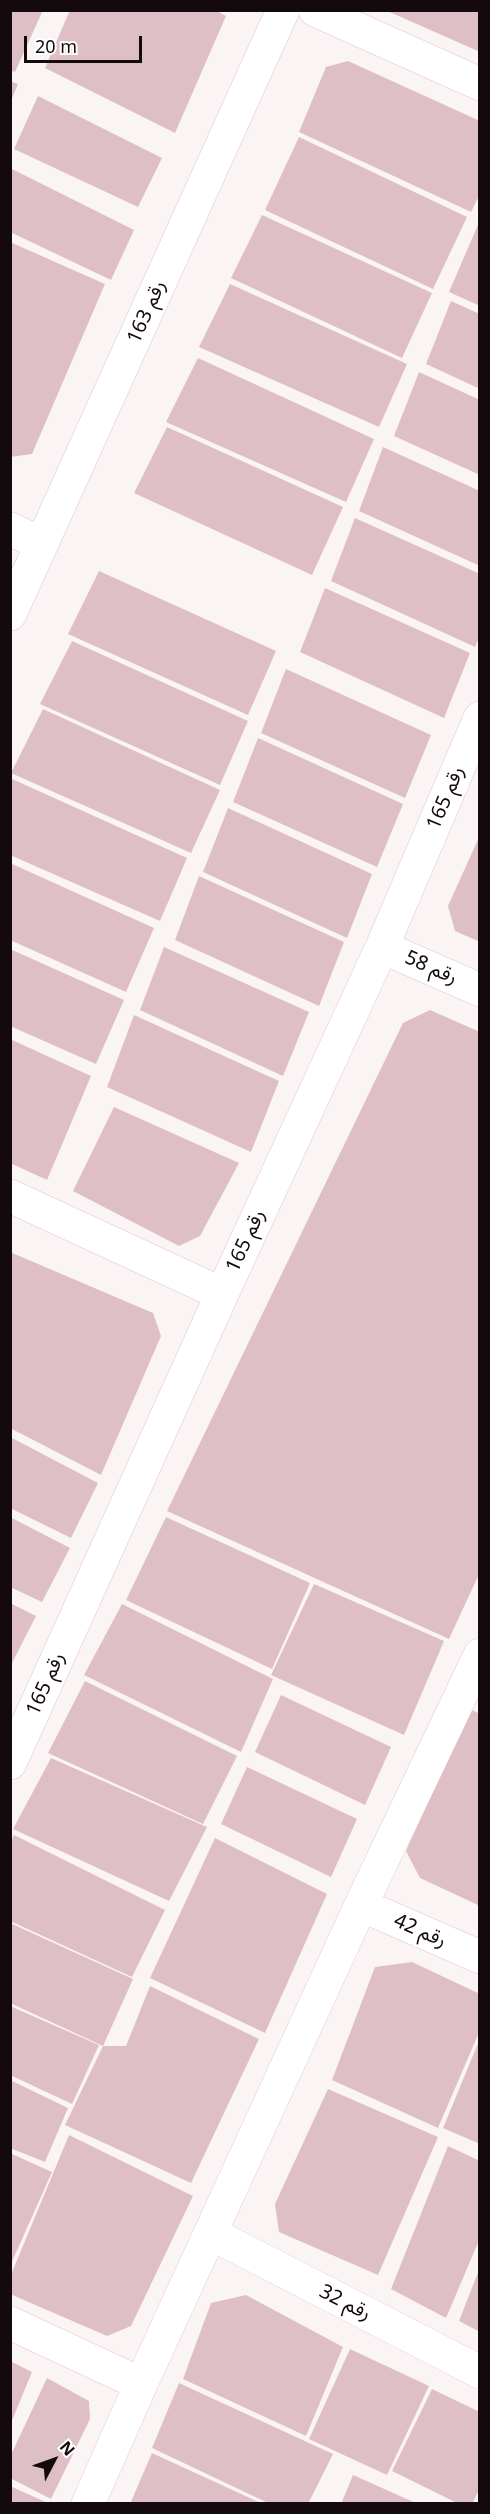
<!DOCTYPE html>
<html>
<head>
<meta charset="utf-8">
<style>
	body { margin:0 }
	#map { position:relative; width:490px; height:2514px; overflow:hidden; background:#fbf4f5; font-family:"Noto Sans",sans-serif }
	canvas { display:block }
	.frame { position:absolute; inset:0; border:12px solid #140a0d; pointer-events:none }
	.north { position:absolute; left:24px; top:2430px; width:60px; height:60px; -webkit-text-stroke:4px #fff; paint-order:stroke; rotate:49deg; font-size:16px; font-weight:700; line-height:24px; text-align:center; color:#140a0d }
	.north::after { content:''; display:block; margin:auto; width:21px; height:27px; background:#140a0d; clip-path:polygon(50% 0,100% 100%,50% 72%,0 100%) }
	.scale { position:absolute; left:24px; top:36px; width:118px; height:27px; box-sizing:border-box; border:3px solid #140a0d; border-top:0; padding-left:8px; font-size:18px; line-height:21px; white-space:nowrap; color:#140a0d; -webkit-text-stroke:4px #fff; paint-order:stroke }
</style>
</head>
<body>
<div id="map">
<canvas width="490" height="2514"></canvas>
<div class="frame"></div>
<div class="north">N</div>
<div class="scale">20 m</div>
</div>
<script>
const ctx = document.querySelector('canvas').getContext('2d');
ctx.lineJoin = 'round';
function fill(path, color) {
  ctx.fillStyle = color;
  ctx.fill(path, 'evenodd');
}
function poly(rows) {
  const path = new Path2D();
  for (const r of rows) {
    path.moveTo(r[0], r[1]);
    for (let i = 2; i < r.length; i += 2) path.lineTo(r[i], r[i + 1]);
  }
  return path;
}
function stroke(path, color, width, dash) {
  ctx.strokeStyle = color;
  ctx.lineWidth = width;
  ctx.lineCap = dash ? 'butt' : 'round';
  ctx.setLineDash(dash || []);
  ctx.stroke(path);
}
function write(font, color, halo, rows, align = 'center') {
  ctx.font = font + ' "Noto Sans","Noto Sans Arabic",sans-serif';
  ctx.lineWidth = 5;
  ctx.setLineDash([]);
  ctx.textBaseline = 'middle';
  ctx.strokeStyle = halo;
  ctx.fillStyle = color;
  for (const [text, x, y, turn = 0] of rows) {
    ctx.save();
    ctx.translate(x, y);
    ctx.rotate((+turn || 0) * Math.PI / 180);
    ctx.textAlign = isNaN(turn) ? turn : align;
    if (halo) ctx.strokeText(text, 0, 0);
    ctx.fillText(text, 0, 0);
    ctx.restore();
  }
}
fill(poly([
	[10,10,43,10,15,72,10,70],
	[70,10,215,10,226,16,175,133,45,68],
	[385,10,480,10,480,52],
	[348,61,480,121,480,194,471,212,299,132,326,67],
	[10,81,18,84,10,103],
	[38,96,162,158,138,207,14,149],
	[299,137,467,217,433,289,265,210],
	[10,168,134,230,111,280,10,232],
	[262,215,432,293,402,358,231,278],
	[480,220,480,306,449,292],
	[10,242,105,284,32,454,10,457],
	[230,284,407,364,379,427,199,347],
	[451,301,480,314,480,389,426,364],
	[198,358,374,439,346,502,166,422],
	[419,372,480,400,480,475,394,436],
	[167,427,343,507,312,575,134,493],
	[383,447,480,491,480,566,359,511],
	[355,518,480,574,480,636,475,647,331,581],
	[99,571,276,651,248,715,68,634],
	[325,588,470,653,444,718,300,652],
	[72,641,248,721,220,785,40,704],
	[286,669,431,735,405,798,261,733],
	[43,709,220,790,191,853,11,773],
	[258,738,403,804,377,867,233,802],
	[10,778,187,858,160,921,10,855],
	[228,808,372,874,347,938,203,872],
	[480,835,480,942,455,931,448,906],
	[10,863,154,928,126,992,10,940],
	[199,876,344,942,319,1006,175,940],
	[164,947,309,1012,283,1076,140,1010],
	[10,949,124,1000,96,1064,10,1026],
	[430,1010,480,1032,480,1572,449,1639,167,1511,403,1023],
	[134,1015,279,1081,251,1152,107,1087],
	[10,1039,91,1076,47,1180,10,1163],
	[114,1107,239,1163,200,1236,179,1246,73,1191],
	[10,1252,153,1313,161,1336,101,1475,10,1428],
	[10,1437,98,1483,71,1538,10,1508],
	[10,1517,70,1548,42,1602,10,1587],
	[166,1517,310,1583,272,1669,126,1600],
	[314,1584,444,1641,404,1735,271,1675],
	[10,1603,36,1616,10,1667],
	[122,1604,273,1679,241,1752,84,1675],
	[85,1681,237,1756,203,1824,48,1753],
	[281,1695,391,1747,365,1805,255,1752],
	[470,1709,480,1714,480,1906,420,1878,406,1851],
	[51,1758,207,1827,169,1901,13,1829],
	[247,1767,357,1819,331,1877,221,1824],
	[14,1835,165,1910,132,1977,10,1921,10,1843],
	[215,1838,327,1894,265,2033,150,1978],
	[10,1923,133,1979,103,2046,10,2003],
	[412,1962,480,1994,480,2030,438,2128,332,2080,375,1967],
	[150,1986,259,2039,191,2183,65,2125,103,2046,126,2046],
	[10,2006,99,2045,72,2104,10,2075],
	[479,2041,480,2041,480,2144,443,2128],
	[10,2080,68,2108,45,2162,10,2148],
	[328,2089,438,2137,378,2275,279,2232,275,2204],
	[69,2135,193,2196,131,2326,107,2336,10,2294,10,2277],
	[448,2146,480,2161,480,2238,446,2318,391,2289],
	[10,2153,52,2172,10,2266],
	[479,2270,480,2270,480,2332,459,2321],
	[246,2295,343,2347,306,2436,183,2379,211,2303],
	[350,2349,429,2386,387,2475,309,2439],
	[10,2361,32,2372,11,2423,10,2423],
	[47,2378,89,2401,90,2419,51,2499,10,2478,10,2457],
	[179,2383,333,2454,308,2504,270,2504,152,2448],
	[432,2389,480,2412,480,2488,472,2504,459,2504,392,2471],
	[152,2453,263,2504,130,2504],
	[353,2475,418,2504,341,2504],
	[10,2486,50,2504,10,2504]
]), '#dfbfc6');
const minor = poly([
	[315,10,480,84],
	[10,529,42,544],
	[10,614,283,10],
	[382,947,480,990],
	[10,1196,222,1294],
	[10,1763,222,1294,382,947,480,718],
	[361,1905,480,1957],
	[210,2233,480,2372],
	[10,2323,141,2384],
	[88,2504,141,2384,361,1905,480,1655]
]);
stroke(minor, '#e4c4cb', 34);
stroke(minor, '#fff', 33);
write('20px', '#140a0d', '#fff', [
	["رقم 163",147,312,-66],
	["رقم 165",446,798,-67],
	["رقم 58",431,968,24],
	["رقم 165",246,1241,-65],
	["رقم 165",46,1684,-66],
	["رقم 42",420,1931,24],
	["رقم 32",345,2303,27]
]);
</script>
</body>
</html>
